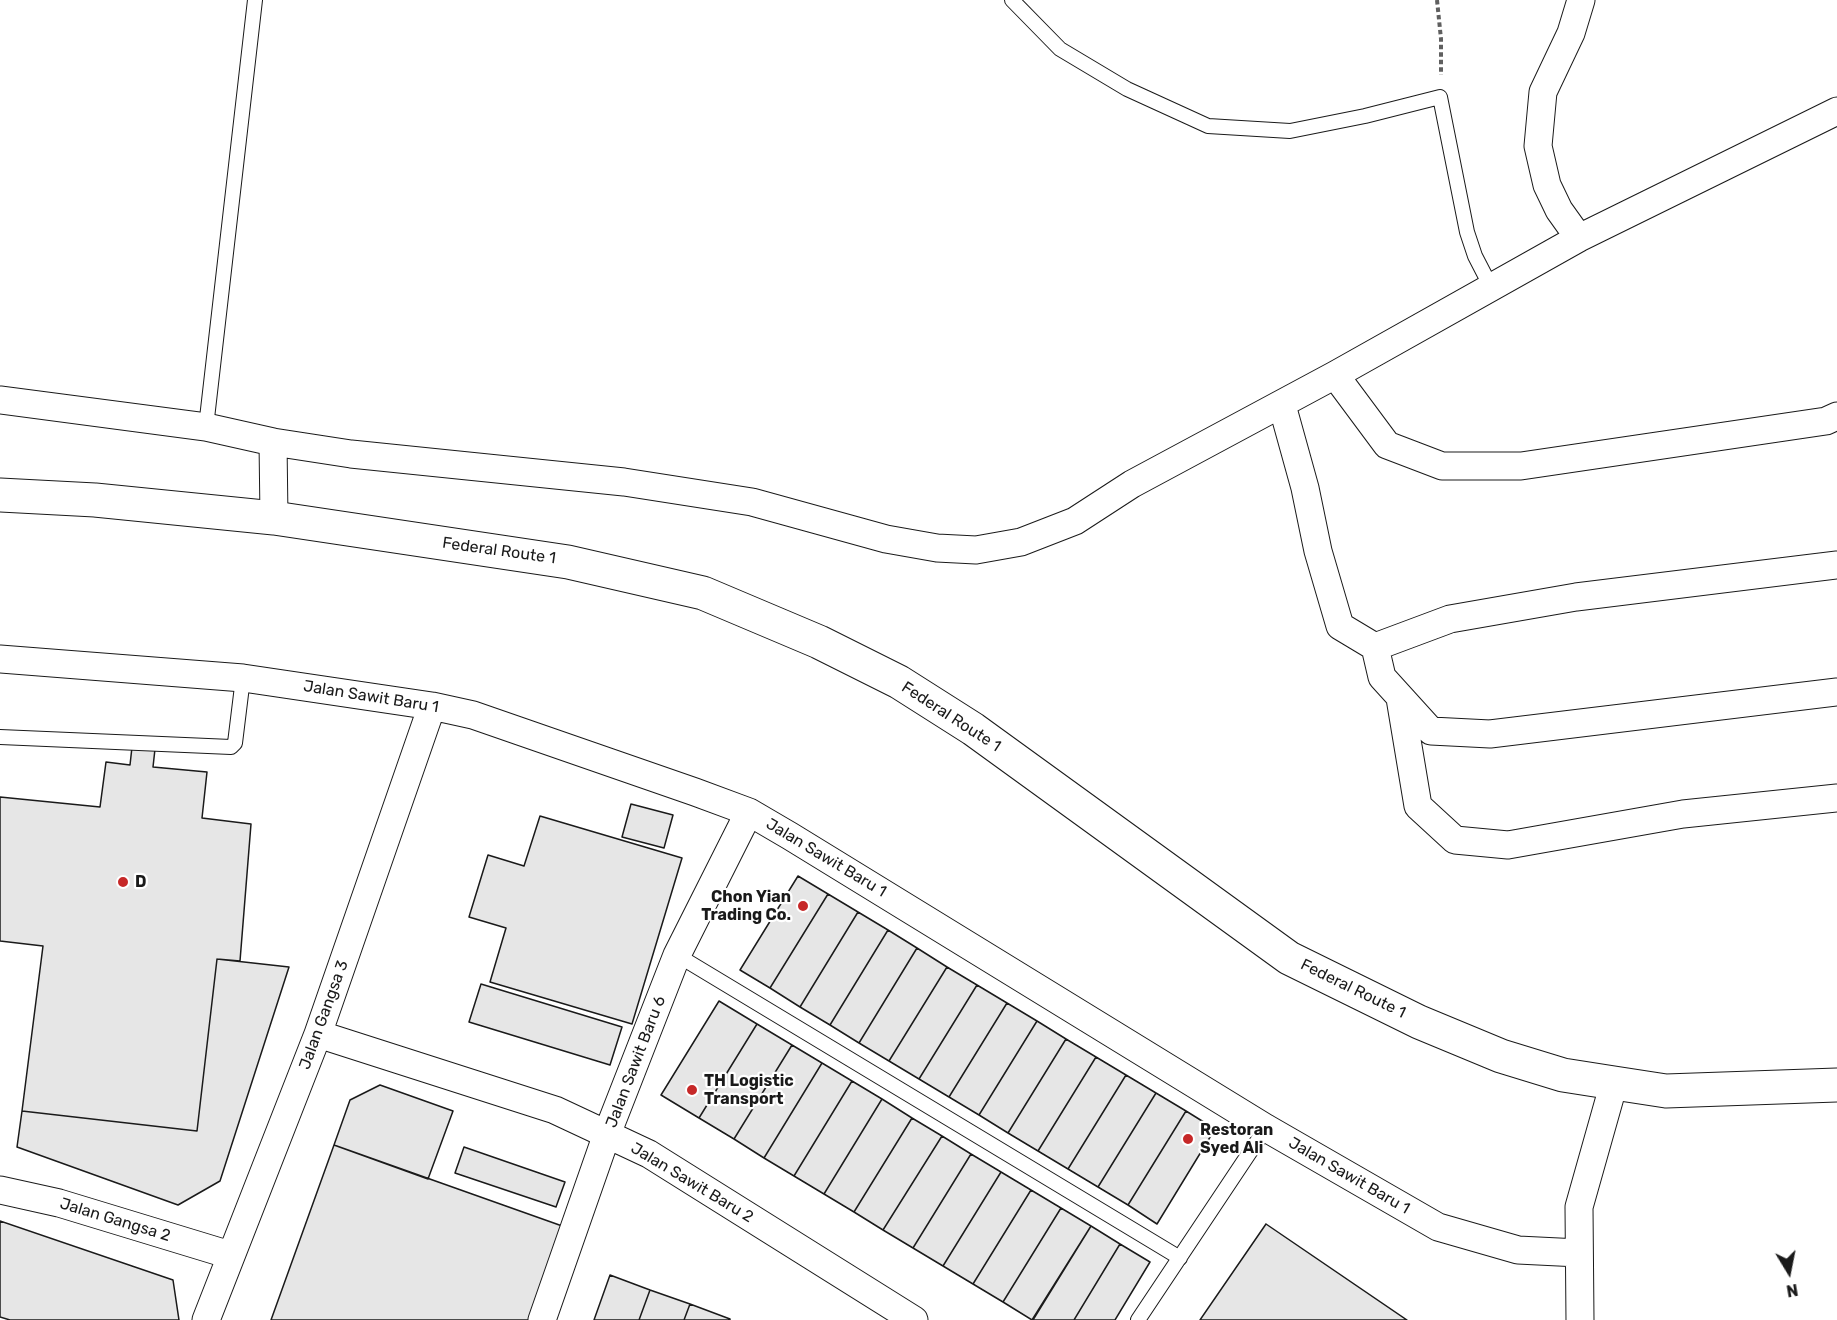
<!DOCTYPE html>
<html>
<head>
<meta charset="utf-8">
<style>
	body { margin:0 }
	#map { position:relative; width:1837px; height:1320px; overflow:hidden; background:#fff; font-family:Rubik,sans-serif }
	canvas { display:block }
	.north { position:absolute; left:1759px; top:1242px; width:60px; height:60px; -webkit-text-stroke:4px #fff; paint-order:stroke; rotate:170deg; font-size:16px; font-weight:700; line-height:24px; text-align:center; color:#1a1a1a }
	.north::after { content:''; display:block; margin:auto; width:21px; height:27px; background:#1a1a1a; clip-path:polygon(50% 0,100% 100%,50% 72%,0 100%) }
</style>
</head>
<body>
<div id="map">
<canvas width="1837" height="1320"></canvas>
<div class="north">N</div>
</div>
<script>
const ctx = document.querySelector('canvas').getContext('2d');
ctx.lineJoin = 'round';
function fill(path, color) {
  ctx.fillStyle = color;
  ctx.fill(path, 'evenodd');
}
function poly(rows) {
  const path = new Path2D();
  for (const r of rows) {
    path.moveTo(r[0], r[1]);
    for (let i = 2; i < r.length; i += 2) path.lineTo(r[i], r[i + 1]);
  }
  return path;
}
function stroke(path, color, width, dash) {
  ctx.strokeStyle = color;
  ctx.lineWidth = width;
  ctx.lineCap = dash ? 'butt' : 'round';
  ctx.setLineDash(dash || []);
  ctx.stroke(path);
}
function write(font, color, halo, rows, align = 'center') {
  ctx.font = font + ' Rubik,sans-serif';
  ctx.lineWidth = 4.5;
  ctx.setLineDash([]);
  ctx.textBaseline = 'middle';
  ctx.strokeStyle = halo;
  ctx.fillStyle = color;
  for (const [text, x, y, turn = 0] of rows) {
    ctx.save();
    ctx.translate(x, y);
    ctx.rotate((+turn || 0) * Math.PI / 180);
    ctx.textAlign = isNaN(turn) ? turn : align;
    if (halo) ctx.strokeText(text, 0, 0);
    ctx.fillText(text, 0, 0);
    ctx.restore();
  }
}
const building = poly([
	[132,747,155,749,153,767,207,772,202,818,251,824,240,961,217,959,197,1131,22,1111,43,946,0,941,0,797,100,807,106,762,130,765,132,747],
	[631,804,673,815,664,848,622,837,631,804],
	[540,816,682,858,632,1024,490,982,506,928,469,917,488,855,524,866,540,816],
	[798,876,828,894,770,988,740,970,798,876],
	[828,894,858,912,800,1007,770,988,828,894],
	[858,912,888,930,830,1025,800,1007,858,912],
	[888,930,917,948,859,1043,830,1025,888,930],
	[917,948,947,967,889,1061,859,1043,917,948],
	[217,959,289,967,220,1181,178,1205,17,1147,22,1111,197,1131,217,959],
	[947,967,977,985,919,1079,889,1061,947,967],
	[481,984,622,1027,610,1065,469,1022,481,984],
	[977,985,1007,1003,949,1097,919,1079,977,985],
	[719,1001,757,1024,699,1118,661,1095,719,1001],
	[1007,1003,1037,1021,979,1115,949,1097,1007,1003],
	[1037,1021,1066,1039,1008,1133,979,1115,1037,1021],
	[757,1024,792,1045,734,1139,699,1118,757,1024],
	[1066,1039,1096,1057,1038,1151,1008,1133,1066,1039],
	[792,1045,822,1063,764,1158,734,1139,792,1045],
	[1096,1057,1126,1075,1068,1169,1038,1151,1096,1057],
	[822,1063,852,1081,794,1176,764,1158,822,1063],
	[1126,1075,1156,1093,1098,1187,1068,1169,1126,1075],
	[852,1081,882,1099,824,1194,794,1176,852,1081],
	[380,1085,453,1111,428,1179,334,1145,350,1100,380,1085],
	[1156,1093,1186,1111,1128,1205,1098,1187,1156,1093],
	[882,1099,912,1118,854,1212,824,1194,882,1099],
	[1186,1111,1215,1129,1157,1224,1128,1205,1186,1111],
	[912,1118,942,1136,883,1230,854,1212,912,1118],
	[942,1136,971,1154,913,1248,883,1230,942,1136],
	[334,1145,565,1227,531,1320,271,1320,334,1145],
	[464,1147,565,1182,556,1207,455,1173,464,1147],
	[971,1154,1001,1172,943,1266,913,1248,971,1154],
	[1001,1172,1031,1190,973,1284,943,1266,1001,1172],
	[1031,1190,1061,1208,1003,1302,973,1284,1031,1190],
	[1061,1208,1091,1226,1032,1320,1003,1302,1061,1208],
	[0,1221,173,1280,179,1320,10,1320,0,1317,0,1221],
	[1266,1224,1407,1320,1200,1320,1266,1224],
	[1091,1226,1120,1244,1074,1320,1033,1320,1091,1226],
	[1120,1244,1150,1262,1115,1320,1074,1320,1120,1244],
	[610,1275,650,1290,639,1320,594,1320,610,1275],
	[650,1290,690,1304,684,1320,639,1320,650,1290],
	[690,1304,730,1319,730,1320,684,1320,690,1304]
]);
fill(building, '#e6e6e6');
stroke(building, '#1a1a1a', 1.5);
const service = poly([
	[1012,0,1060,49,1127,89,1208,126,1290,131,1365,116,1440,97,1467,232,1475,256,1491,287],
	[206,427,255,0],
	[0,737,231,747,235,743,243,678],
	[677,955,1180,1258],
	[1138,1320,1266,1128]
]);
const minor = poly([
	[1579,238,1559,210,1547,185,1538,146,1543,92,1571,33,1581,0],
	[1335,375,1387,445,1442,466,1521,466,1826,421,1837,416],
	[0,400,206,427,273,442,274,518],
	[1282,405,1305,488,1318,551,1340,626,1375,647],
	[273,442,351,454,624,482,752,502,886,539,937,548,976,550,1021,542,1075,521,1132,484,1335,375,1579,238,1837,111],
	[1837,565,1576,597,1450,619,1375,647,1382,677,1431,731,1490,734,1837,692],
	[0,659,243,678,432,706,473,715,695,792,749,812,790,836,1266,1128,1438,1227,1518,1250,1579,1253],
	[1400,698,1418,806,1455,840,1508,845,1683,814,1837,798],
	[318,1034,555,1110,649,1154,914,1320],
	[0,1190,59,1203,230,1255],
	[206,1320,318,1034,432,706],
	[542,1320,607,1134,677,955,749,812],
	[1580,1320,1579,1207,1614,1083]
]);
const trunk = poly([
	[0,495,95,500,274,518,568,562,703,593,819,642,899,682,973,729,1289,958,1419,1022,1501,1056,1563,1075,1614,1083,1666,1091,1837,1085]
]);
stroke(service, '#1a1a1a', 16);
stroke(minor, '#1a1a1a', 29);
stroke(trunk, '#1a1a1a', 35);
stroke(poly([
	[1437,0,1441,39,1441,75]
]), '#5f5f5f', 4, [4.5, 3]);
stroke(service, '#fff', 14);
stroke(minor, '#fff', 27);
stroke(trunk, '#fff', 33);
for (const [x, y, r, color] of [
	[123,882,6,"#c62828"],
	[803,906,6,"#c62828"],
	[692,1090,6,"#c62828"],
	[1188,1139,6,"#c62828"]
]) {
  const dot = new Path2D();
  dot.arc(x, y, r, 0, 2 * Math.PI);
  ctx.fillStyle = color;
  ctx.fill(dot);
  stroke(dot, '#fff', 2);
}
write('16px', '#1a1a1a', '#fff', [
	["Federal Route 1",499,551,8],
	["Jalan Sawit Baru 1",371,697,9],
	["Federal Route 1",951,717,33],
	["Jalan Sawit Baru 1",826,858,31],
	["Federal Route 1",1353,989,26],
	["Jalan Gangsa 3",324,1015,-70],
	["Jalan Sawit Baru 6",636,1062,-69],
	["Jalan Sawit Baru 1",1349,1176,30],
	["Jalan Sawit Baru 2",692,1183,31],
	["Jalan Gangsa 2",115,1220,17]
]);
write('bold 16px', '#1a1a1a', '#fff', [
	["D",135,882],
	["Chon Yian",791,897,"right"],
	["Trading Co.",791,915,"right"],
	["TH Logistic",704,1081],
	["Transport",704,1099],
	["Restoran",1200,1130],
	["Syed Ali",1200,1148]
], 'left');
</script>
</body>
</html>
